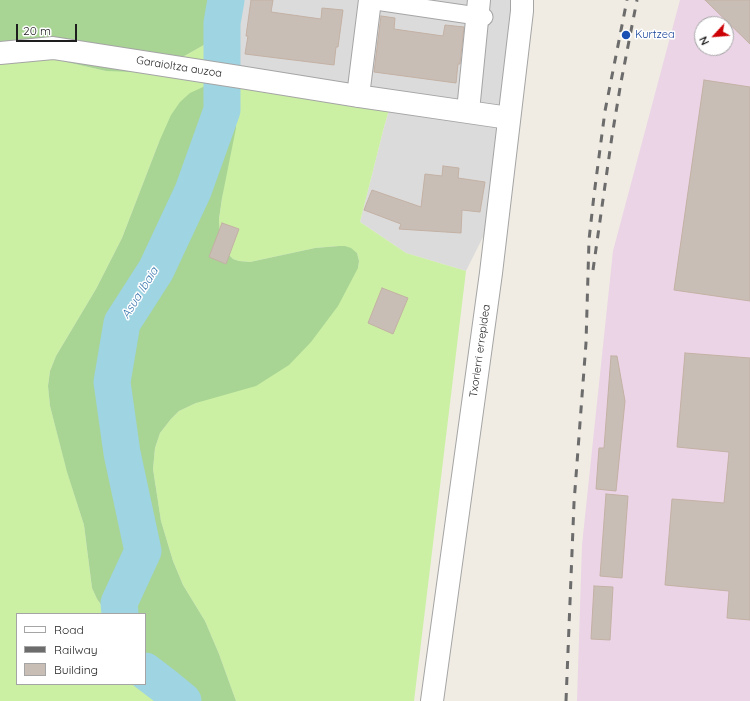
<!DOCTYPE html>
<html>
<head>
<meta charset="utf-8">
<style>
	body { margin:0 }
	#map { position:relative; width:750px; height:701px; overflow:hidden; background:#f0ece3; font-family:Quicksand,sans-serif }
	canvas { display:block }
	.legend { position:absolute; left:16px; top:613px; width:130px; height:72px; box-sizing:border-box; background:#fff; border:1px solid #a5a5a5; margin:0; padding:5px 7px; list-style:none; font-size:12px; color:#1e1e1e }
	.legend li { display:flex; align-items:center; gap:8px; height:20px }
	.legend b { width:20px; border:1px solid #a5a5a5 }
	.north { position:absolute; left:694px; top:16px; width:40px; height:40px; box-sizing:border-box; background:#fff; border:1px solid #a5a5a5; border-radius:50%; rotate:244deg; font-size:11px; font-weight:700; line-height:16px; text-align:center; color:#1e1e1e }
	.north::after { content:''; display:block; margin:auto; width:14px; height:18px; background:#cc0004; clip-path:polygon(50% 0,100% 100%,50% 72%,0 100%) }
	.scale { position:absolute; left:16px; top:24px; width:61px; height:18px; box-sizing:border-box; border:2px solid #1e1e1e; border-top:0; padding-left:5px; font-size:12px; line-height:14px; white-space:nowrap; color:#1e1e1e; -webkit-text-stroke:3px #fff; paint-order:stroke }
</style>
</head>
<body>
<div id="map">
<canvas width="750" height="701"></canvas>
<ul class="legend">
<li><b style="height:5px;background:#fff"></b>Road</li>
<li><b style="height:5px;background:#6c6c6c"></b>Railway</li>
<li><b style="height:11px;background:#c9beb6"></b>Building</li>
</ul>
<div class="north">N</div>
<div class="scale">20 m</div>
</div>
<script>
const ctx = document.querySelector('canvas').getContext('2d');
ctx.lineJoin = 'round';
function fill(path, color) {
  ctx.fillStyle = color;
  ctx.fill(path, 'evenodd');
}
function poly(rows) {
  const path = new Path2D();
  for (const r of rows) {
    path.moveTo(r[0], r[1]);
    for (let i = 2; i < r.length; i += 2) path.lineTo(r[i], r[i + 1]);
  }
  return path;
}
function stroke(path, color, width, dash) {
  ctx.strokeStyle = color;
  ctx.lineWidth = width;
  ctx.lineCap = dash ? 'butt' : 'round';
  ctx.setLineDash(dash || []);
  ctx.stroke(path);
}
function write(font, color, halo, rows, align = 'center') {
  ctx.font = font + ' Quicksand,sans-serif';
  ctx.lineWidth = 3;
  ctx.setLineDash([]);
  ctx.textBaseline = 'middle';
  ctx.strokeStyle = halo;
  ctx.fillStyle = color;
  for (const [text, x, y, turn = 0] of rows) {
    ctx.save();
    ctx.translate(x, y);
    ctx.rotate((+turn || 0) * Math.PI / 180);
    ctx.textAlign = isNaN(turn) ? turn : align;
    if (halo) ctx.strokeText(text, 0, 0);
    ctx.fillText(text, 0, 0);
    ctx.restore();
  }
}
fill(poly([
	[240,0,511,0,508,53,488,227,466,271,406,253,360,222,384,127,389,110,231,78]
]), '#dcdbdb');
fill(poly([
	[680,0,750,0,750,701,577,701,582,545,613,251],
	[702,24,726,24,726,48,702,48]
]), '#ead4e6');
fill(poly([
	[227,32,228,79,159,142,122,238,96,289,56,356,50,371,48,386,50,406,67,471,84,525,92,588,97,599,108,614,17,614,17,684,145,684,145,668,164,701,0,701,0,54,44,57,106,71,179,59],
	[231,78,389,110,384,127,360,222,406,253,466,271,414,701,236,701,219,654,205,621,183,585,173,561,161,521,153,469,155,448,160,433,171,419,179,411,196,403,358,268,359,261,357,253,345,246,339,246,315,248,250,262,239,261,233,259,225,251,220,236,219,219,222,198]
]), '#cbf0a4');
fill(poly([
	[0,0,231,0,227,32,179,59,157,68,135,72,106,71,44,57,0,54],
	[231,78,236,100,236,128,222,198,219,219,220,236,225,251,233,259,239,261,250,262,315,248,339,246,345,246,351,248,357,253,359,261,358,268,338,306,311,342,289,365,256,386,196,403,179,411,171,419,160,433,155,448,153,469,161,521,173,561,183,585,205,621,219,654,236,701,164,701,145,668,145,614,108,614,97,599,92,588,84,525,67,472,50,406,48,386,50,371,56,356,96,289,122,238,159,142,171,115,180,102,190,93,214,82]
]), '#a8d494');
stroke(poly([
	[120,614,119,603,143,551,122,453,112,382,122,323,156,270,193,191,222,110,222,23,226,0],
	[145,671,166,687,183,701]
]), '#9fd4e2', 37);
const building = poly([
	[251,0,273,0,271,12,321,19,322,8,343,10,338,47,336,47,334,65,245,54,248,36,246,36,251,0],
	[705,0,750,0,750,44,705,0],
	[381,16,395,18,394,29,443,36,445,25,464,27,460,64,458,64,456,83,374,72,381,16],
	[704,80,750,87,750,301,674,290,704,80],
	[443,166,459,168,458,178,485,182,480,212,462,210,461,233,399,229,401,224,364,210,372,190,421,207,425,174,442,176,443,166],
	[222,223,239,229,226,264,209,257,222,223],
	[382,288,408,298,393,334,368,323,382,288],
	[685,353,750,358,750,620,727,618,729,591,665,585,672,499,724,503,729,452,677,447,685,353],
	[611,356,617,356,625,401,616,491,596,489,599,448,604,448,611,356],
	[606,494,628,496,622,578,600,576,606,494],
	[594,586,613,587,610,640,591,639,594,586]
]);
fill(building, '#c9beb6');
stroke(building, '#c3b1a4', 1);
const pedestrian = poly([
	[369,0,484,17]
]);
const minor = poly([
	[0,53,53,48,240,77,358,96,509,118],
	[358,96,370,0],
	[468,111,479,0]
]);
const tertiary = poly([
	[432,701,491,273,522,11,522,0]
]);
stroke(pedestrian, '#a5a5a5', 19);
stroke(minor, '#a5a5a5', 24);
stroke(tertiary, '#a5a5a5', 24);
stroke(pedestrian, '#fff', 17);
stroke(minor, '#fff', 22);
stroke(tertiary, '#fff', 22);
stroke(poly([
	[593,270,612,136,621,82,637,0],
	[566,701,574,503,586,343,589,240,594,195,605,111,627,0]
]), '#6c6c6c', 3, [8, 8]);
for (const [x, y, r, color] of [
	[626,35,5,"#1a4fb4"]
]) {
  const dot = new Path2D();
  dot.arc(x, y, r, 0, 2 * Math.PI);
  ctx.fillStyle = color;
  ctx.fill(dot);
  stroke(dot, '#fff', 1.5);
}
write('11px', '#164399', '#fff', [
	["Kurtzea",635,35]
], 'left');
write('11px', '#1e1e1e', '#fff', [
	["Garaioltza auzoa",179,67,9],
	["Txorierri errepidea",480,351,-82]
]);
write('italic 12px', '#3f7ab0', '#fff', [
	["Asua Ibaia",140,293,-58]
]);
</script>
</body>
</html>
